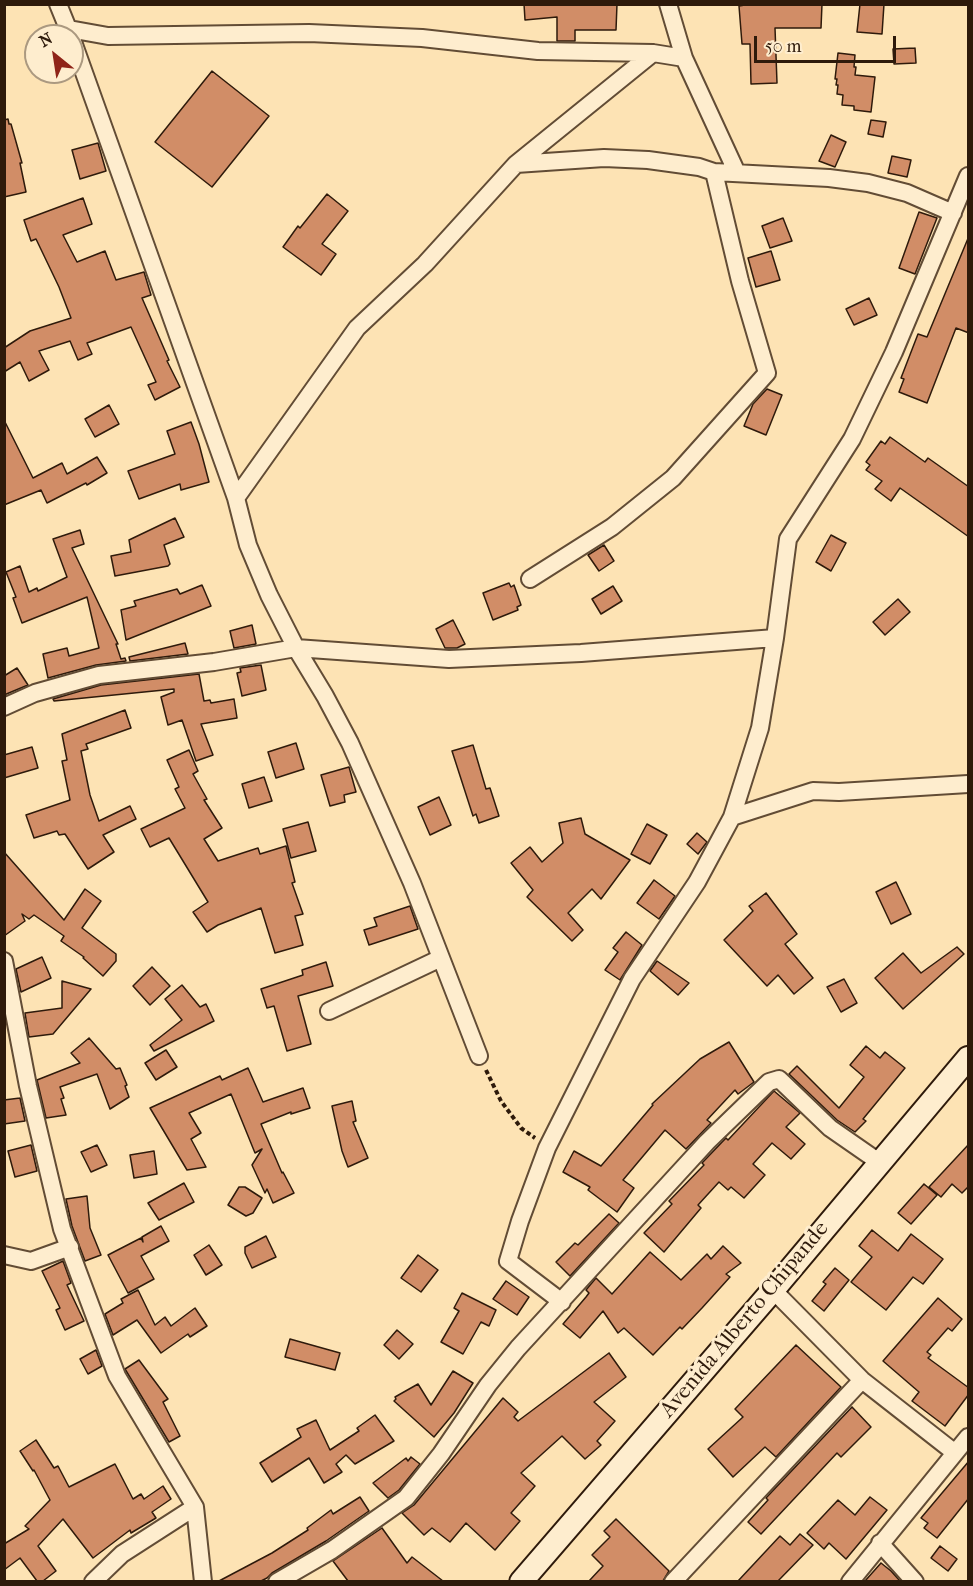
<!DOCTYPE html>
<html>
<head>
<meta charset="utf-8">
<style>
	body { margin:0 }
	#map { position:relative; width:973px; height:1586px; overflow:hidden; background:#fde3b4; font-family:"IM FELL French Canon",serif }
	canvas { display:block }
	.frame { position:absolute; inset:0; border:6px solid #2e1a0b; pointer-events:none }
	.north { position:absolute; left:24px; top:24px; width:60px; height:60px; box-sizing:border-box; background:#feedce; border:2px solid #ab9980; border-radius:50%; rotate:330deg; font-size:16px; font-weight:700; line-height:24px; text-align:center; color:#2e1a0b }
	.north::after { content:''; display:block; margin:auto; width:21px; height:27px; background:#8f2418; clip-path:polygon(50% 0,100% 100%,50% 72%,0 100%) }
	.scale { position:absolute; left:754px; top:36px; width:142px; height:27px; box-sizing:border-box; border:3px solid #2e1a0b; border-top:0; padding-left:8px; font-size:18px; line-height:21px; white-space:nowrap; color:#2e1a0b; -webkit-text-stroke:4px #feedce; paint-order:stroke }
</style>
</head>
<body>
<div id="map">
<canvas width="973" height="1586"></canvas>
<div class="frame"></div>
<div class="north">N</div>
<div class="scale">50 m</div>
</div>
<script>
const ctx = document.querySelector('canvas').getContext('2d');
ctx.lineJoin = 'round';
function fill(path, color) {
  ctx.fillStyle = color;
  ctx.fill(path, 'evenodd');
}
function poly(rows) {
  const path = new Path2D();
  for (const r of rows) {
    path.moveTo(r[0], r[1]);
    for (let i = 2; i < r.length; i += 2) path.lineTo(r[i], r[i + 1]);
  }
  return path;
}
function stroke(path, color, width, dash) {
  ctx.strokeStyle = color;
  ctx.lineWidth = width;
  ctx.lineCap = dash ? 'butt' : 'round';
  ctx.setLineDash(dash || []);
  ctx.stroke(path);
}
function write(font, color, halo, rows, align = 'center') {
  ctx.font = font + ' "IM FELL French Canon",serif';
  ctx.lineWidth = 6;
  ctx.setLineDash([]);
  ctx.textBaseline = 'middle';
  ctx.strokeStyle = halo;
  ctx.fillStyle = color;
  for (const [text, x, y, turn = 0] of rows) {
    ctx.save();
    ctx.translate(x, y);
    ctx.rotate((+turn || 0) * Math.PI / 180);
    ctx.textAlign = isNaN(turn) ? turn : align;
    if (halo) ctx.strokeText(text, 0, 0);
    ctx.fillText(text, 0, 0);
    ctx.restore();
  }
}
const building = poly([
	[524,4,617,4,616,30,575,30,575,41,557,41,557,17,525,20,524,4],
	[751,4,822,4,821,28,775,28,777,83,751,84,750,44,742,44,739,6,751,4],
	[860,4,884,4,882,34,857,32,860,4],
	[915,48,916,63,894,64,893,49,915,48],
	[838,53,855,55,854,67,856,67,855,75,875,77,871,112,854,110,854,106,842,105,843,95,837,94,838,85,836,85,837,79,835,79,838,53],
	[212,71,269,116,212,187,155,142,212,71],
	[8,119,9,124,11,124,22,163,20,163,26,192,4,197,4,120,8,119],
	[871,120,886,122,883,137,868,134,871,120],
	[831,135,846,142,835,167,819,161,831,135],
	[98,143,106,171,80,179,72,150,98,143],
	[892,156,911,160,907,177,888,173,892,156],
	[327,194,348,211,322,244,336,254,321,275,283,247,298,226,300,228,327,194],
	[83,198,92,224,63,235,77,262,105,251,116,280,144,272,151,295,142,298,169,360,167,361,180,387,155,400,148,385,156,382,131,327,87,343,92,354,78,360,70,341,39,351,49,370,29,381,20,362,4,372,4,348,30,331,71,318,59,287,36,239,31,241,24,220,83,198],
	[919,212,937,218,915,274,899,268,919,212],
	[783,218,792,241,770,248,762,226,783,218],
	[969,236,969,333,956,328,927,403,899,392,904,379,901,378,918,334,927,337,969,236],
	[771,251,780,280,756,287,748,258,771,251],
	[869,298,877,315,854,325,846,309,869,298],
	[767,389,782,395,766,435,744,426,753,404,767,389],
	[109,405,119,424,95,437,85,419,109,405],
	[4,420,33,478,62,463,67,474,97,457,107,473,87,485,86,483,47,503,41,490,4,505,4,420],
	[191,422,199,444,209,482,181,490,180,484,139,499,128,471,175,454,167,431,191,422],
	[890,437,925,462,928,458,969,487,969,537,900,488,891,501,875,489,882,481,866,470,870,465,866,462,881,441,885,444,890,437],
	[175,518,184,537,164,545,170,564,168,566,115,576,111,556,131,552,129,540,175,518],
	[80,530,84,544,72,548,118,644,116,644,121,659,125,658,126,661,96,665,48,678,43,654,67,648,69,656,99,648,87,597,22,623,13,598,16,597,6,572,20,566,29,592,37,588,38,591,67,577,53,539,80,530],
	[831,535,846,543,831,571,816,562,831,535],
	[604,545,614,561,599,571,588,555,604,545],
	[509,583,511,587,514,585,521,605,517,607,518,610,493,620,483,593,509,583],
	[202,585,211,606,126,640,121,610,136,606,134,601,177,589,180,594,202,585],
	[613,586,622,601,601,614,592,599,613,586],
	[898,599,910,612,885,635,873,622,898,599],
	[453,620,465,644,457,648,445,648,436,629,453,620],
	[252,625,256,644,234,648,230,631,252,625],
	[185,643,188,654,130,661,129,657,185,643],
	[261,665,266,690,242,696,237,673,241,672,240,668,261,665],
	[17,668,28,685,4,695,4,676,17,668],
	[199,674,204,701,210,700,211,703,234,699,237,718,201,724,213,755,196,761,182,720,168,725,161,697,174,692,174,689,54,701,53,699,101,685,199,674],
	[125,710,131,728,86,744,88,749,81,751,90,795,99,821,130,806,136,819,103,835,114,852,88,869,65,834,59,835,57,831,34,838,26,815,70,800,62,761,67,760,62,734,125,710],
	[296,743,304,769,276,778,268,752,296,743],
	[473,745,486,789,490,788,499,816,479,823,476,814,473,816,452,751,473,745],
	[32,747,38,768,4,778,4,755,32,747],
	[189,750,198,771,193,774,207,799,204,800,222,828,204,839,218,861,258,848,260,854,286,846,295,882,292,883,303,914,295,916,303,945,275,953,261,908,218,925,207,932,193,912,208,902,169,838,150,847,141,829,185,808,175,789,179,787,167,760,189,750],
	[349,767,356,792,344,795,345,802,330,806,321,775,349,767],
	[264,777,272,801,249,808,242,784,264,777],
	[439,797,451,825,430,835,418,807,439,797],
	[581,818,585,834,630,860,601,899,592,889,568,913,583,930,572,941,527,897,533,890,511,863,530,847,542,862,563,843,559,823,581,818],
	[308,822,316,851,291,858,283,829,308,822],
	[647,824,667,835,650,864,631,854,647,824],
	[697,833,707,842,698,854,687,844,697,833],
	[4,852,64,920,85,889,101,901,82,928,116,954,116,961,103,976,83,958,84,957,61,941,64,936,34,915,29,919,22,914,25,921,4,936,4,852],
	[654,880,675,896,659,919,637,903,654,880],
	[896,882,911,914,891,924,876,892,896,882],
	[766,893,797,934,785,944,813,978,794,994,778,975,767,986,724,940,753,911,749,906,766,893],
	[410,906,418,929,369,945,364,930,377,926,374,918,410,906],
	[626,932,642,945,620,980,605,970,618,952,613,948,626,932],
	[957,947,964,954,903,1009,875,978,903,953,921,973,957,947],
	[42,957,51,978,21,992,16,969,42,957],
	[657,961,689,983,678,995,650,971,657,961],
	[326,962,333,986,298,996,311,1044,287,1051,274,1006,267,1008,261,989,303,975,302,970,326,962],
	[152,967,170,986,150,1005,133,986,152,967],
	[844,979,857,1003,841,1012,827,987,844,979],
	[62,981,91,989,53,1034,29,1037,25,1013,62,1008,62,981],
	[182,985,200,1007,206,1004,214,1021,154,1051,150,1045,182,1020,165,999,182,985],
	[89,1038,116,1069,120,1068,127,1085,125,1086,129,1097,110,1109,97,1074,60,1087,64,1098,61,1099,66,1115,46,1118,37,1080,80,1063,71,1053,89,1038],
	[729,1042,754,1082,738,1094,735,1090,707,1120,711,1123,686,1149,665,1130,623,1180,634,1188,617,1212,588,1190,590,1187,563,1172,574,1151,601,1166,653,1105,652,1104,700,1059,729,1042],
	[866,1046,880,1058,885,1052,905,1068,863,1119,866,1121,855,1132,837,1120,789,1074,797,1066,839,1108,864,1077,850,1065,866,1046],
	[166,1050,177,1067,156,1080,145,1063,166,1050],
	[248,1068,263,1102,303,1088,310,1108,291,1114,291,1112,261,1124,282,1173,283,1172,294,1193,273,1203,267,1189,265,1193,252,1165,262,1149,255,1153,231,1094,189,1113,201,1133,191,1139,206,1167,187,1170,150,1108,220,1076,222,1080,248,1068],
	[774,1091,800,1113,786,1127,805,1144,791,1159,772,1143,753,1164,765,1175,744,1198,731,1187,728,1190,719,1182,698,1205,701,1208,664,1252,644,1233,672,1204,669,1201,704,1165,702,1163,726,1138,728,1140,774,1091],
	[20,1098,25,1121,4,1124,4,1100,20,1098],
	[352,1101,356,1121,353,1122,368,1158,348,1167,342,1151,332,1106,352,1101],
	[969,1144,969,1186,962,1193,952,1184,941,1197,929,1187,969,1144],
	[31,1145,37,1171,15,1177,8,1151,31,1145],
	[97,1145,107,1165,91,1172,81,1152,97,1145],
	[154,1151,157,1174,134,1178,130,1155,154,1151],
	[184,1183,194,1202,159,1220,148,1203,184,1183],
	[924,1184,937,1195,911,1224,898,1213,924,1184],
	[239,1187,245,1187,262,1198,253,1213,246,1216,228,1205,239,1187],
	[87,1196,90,1228,101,1255,85,1261,72,1226,66,1199,87,1196],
	[609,1214,619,1223,570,1276,556,1262,575,1243,578,1245,609,1214],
	[161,1226,169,1241,141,1256,154,1279,128,1293,108,1255,141,1238,143,1242,142,1237,161,1226],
	[872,1230,898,1251,911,1234,943,1259,923,1284,913,1277,886,1310,851,1282,872,1257,859,1246,872,1230],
	[266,1236,276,1257,252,1268,245,1253,245,1247,266,1236],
	[209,1245,222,1265,206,1275,194,1255,209,1245],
	[723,1246,741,1263,726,1274,730,1277,702,1308,682,1329,680,1327,653,1355,624,1328,618,1333,603,1311,580,1338,563,1324,586,1297,589,1293,586,1290,596,1278,612,1294,650,1252,681,1280,707,1254,711,1259,723,1246],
	[418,1255,438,1270,421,1292,401,1278,418,1255],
	[63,1261,71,1283,67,1285,84,1321,65,1330,56,1310,60,1308,42,1271,63,1261],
	[835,1268,849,1280,824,1311,812,1301,826,1284,823,1282,835,1268],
	[506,1281,529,1297,517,1315,493,1299,506,1281],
	[138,1290,155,1325,165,1317,171,1326,195,1308,207,1326,190,1337,188,1334,161,1353,137,1320,113,1335,105,1314,123,1303,121,1299,138,1290],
	[462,1293,496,1310,489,1326,481,1322,463,1354,441,1342,459,1311,454,1308,462,1293],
	[938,1298,962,1319,952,1331,948,1328,927,1352,931,1355,928,1358,969,1388,969,1394,945,1426,912,1401,919,1392,883,1361,938,1298],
	[397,1330,413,1344,399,1359,384,1345,397,1330],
	[290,1339,340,1353,335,1370,285,1357,290,1339],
	[796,1345,841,1387,776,1457,765,1447,733,1477,708,1449,743,1417,735,1409,796,1345],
	[96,1350,102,1366,88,1374,80,1359,96,1350],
	[609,1353,626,1377,594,1402,615,1421,597,1441,601,1445,585,1459,562,1436,521,1473,535,1486,511,1513,520,1521,495,1550,466,1523,450,1542,432,1528,424,1535,402,1513,414,1505,503,1398,518,1412,514,1417,518,1421,609,1353],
	[139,1360,168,1399,163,1402,180,1436,169,1442,125,1369,139,1360],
	[453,1371,473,1383,454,1413,434,1437,394,1401,396,1399,395,1397,418,1384,431,1405,453,1371],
	[852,1407,871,1427,841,1457,837,1453,761,1534,748,1522,768,1500,766,1498,852,1407],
	[375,1415,394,1441,355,1464,346,1455,336,1464,342,1472,324,1483,309,1458,272,1482,260,1463,301,1437,297,1429,316,1420,330,1450,359,1431,357,1428,375,1415],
	[36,1440,54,1468,58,1466,69,1487,115,1464,133,1499,141,1494,144,1499,163,1486,171,1499,152,1512,156,1518,131,1533,130,1530,93,1558,63,1519,38,1546,56,1571,43,1581,37,1581,20,1558,4,1570,4,1544,29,1529,25,1526,50,1500,34,1470,33,1471,20,1451,36,1440],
	[411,1457,420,1464,399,1490,388,1498,373,1483,406,1458,408,1461,411,1457],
	[969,1461,969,1498,937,1538,924,1528,928,1523,921,1518,969,1461],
	[360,1497,369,1511,326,1541,272,1573,267,1578,261,1581,219,1581,272,1553,308,1530,307,1528,331,1510,333,1514,360,1497],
	[870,1497,887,1510,846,1559,829,1543,824,1549,807,1533,838,1500,855,1515,870,1497],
	[616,1519,669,1571,663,1581,589,1581,603,1566,592,1555,610,1537,604,1531,616,1519],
	[382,1528,407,1563,412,1557,443,1581,348,1581,333,1561,382,1528],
	[800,1534,813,1545,778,1581,738,1581,780,1536,790,1545,800,1534],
	[940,1546,957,1559,948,1571,931,1558,940,1546],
	[881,1563,891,1571,900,1581,865,1581,881,1563]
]);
fill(building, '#d18d67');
stroke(building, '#2e1a0b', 1.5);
const street = poly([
	[58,4,71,36],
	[668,4,684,58,737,173],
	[69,29,108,36,309,33,422,38,538,51,653,53,684,58],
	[72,39,236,498,248,545,269,595,296,648,325,696,350,743,412,883,479,1056],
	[516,164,604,158,648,160,699,167,714,172,829,178,868,183,907,193,953,213],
	[236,498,357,328,425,264,516,164,653,53],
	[530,579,612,527,673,478,767,373,740,281,714,172],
	[4,707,35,693,99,675,214,662,296,648,449,659,581,653,775,638],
	[732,817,813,791,839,792,968,784],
	[4,961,28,1086,62,1229,117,1376,195,1507,203,1582],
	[329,1011,441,958],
	[4,1255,31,1261,70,1247],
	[773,1290,862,1380,954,1452],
	[562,1302,508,1261,520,1221,547,1148,632,979,697,882,732,817,760,728,775,638,788,539,852,439,894,352,968,176],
	[880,1543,915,1582],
	[93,1582,122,1554,195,1507],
	[277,1582,332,1550,406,1498,441,1454,488,1385,518,1348,707,1142,769,1082,779,1079,830,1128,879,1162],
	[673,1582,862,1380],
	[850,1582,968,1437]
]);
const secondary = poly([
	[521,1582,773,1290,968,1058]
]);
stroke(street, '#624c35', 20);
stroke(secondary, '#2e1a0b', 26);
stroke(poly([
	[486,1070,501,1101,521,1128,535,1138]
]), '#2e1a0b', 4, [4.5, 3]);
stroke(street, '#feedce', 16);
stroke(secondary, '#feedce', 22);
write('22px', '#2e1a0b', '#feedce', [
	["Avenida Alberto Chipande",745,1320,-50]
]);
</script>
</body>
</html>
